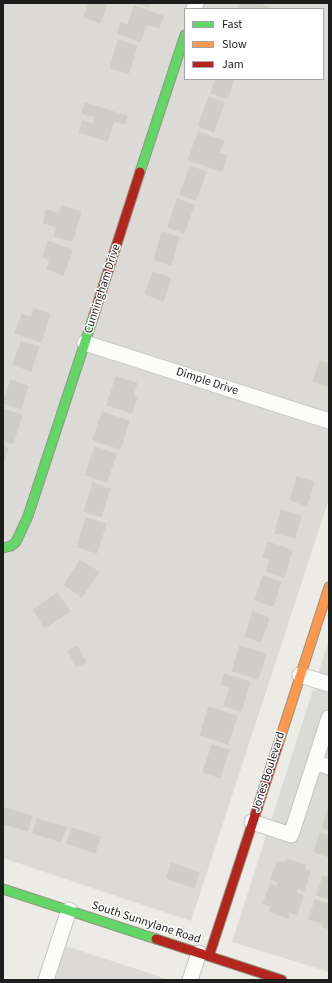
<!DOCTYPE html>
<html>
<head>
<meta charset="utf-8">
<style>
	body { margin:0 }
	#map { position:relative; width:332px; height:983px; overflow:hidden; background:#ecebe6; font-family:"Source Sans 3",sans-serif }
	canvas { display:block }
	.frame { position:absolute; inset:0; border:4px solid #1d1d1d; pointer-events:none }
	.legend { position:absolute; left:184px; top:8px; width:140px; height:72px; box-sizing:border-box; background:#fff; border:1px solid #a5a5a5; margin:0; padding:5px 7px; list-style:none; font-size:12px; color:#1d1d1d }
	.legend li { display:flex; align-items:center; gap:8px; height:20px }
	.legend b { width:20px; border:1px solid #a5a5a5 }
</style>
</head>
<body>
<div id="map">
<canvas width="332" height="983"></canvas>
<div class="frame"></div>
<ul class="legend">
<li><b style="height:5px;background:#63d668"></b>Fast</li>
<li><b style="height:5px;background:#ff974d"></b>Slow</li>
<li><b style="height:5px;background:#b3261e"></b>Jam</li>
</ul>
</div>
<script>
const ctx = document.querySelector('canvas').getContext('2d');
ctx.lineJoin = 'round';
function fill(path, color) {
  ctx.fillStyle = color;
  ctx.fill(path, 'evenodd');
}
function poly(rows) {
  const path = new Path2D();
  for (const r of rows) {
    path.moveTo(r[0], r[1]);
    for (let i = 2; i < r.length; i += 2) path.lineTo(r[i], r[i + 1]);
  }
  return path;
}
function stroke(path, color, width, dash) {
  ctx.strokeStyle = color;
  ctx.lineWidth = width;
  ctx.lineCap = dash ? 'butt' : 'round';
  ctx.setLineDash(dash || []);
  ctx.stroke(path);
}
function write(font, color, halo, rows, align = 'center') {
  ctx.font = font + ' "Source Sans 3",sans-serif';
  ctx.lineWidth = 3;
  ctx.setLineDash([]);
  ctx.textBaseline = 'middle';
  ctx.strokeStyle = halo;
  ctx.fillStyle = color;
  for (const [text, x, y, turn = 0] of rows) {
    ctx.save();
    ctx.translate(x, y);
    ctx.rotate((+turn || 0) * Math.PI / 180);
    ctx.textAlign = isNaN(turn) ? turn : align;
    if (halo) ctx.strokeText(text, 0, 0);
    ctx.fillText(text, 0, 0);
    ctx.restore();
  }
}
fill(poly([
	[3,3,329,3,329,499,191,921,3,858],
	[185,9,323,9,323,79,185,79],
	[329,640,329,972,232,942],
	[66,946,170,980,55,980]
]), '#dbdad7');
fill(poly([
	[321,673,329,676,329,787,328,787,307,850,266,836]
]), '#dadad7');
const building = poly([
	[89,3,102,3,107,5,100,23,84,17,89,3],
	[136,3,151,3,149,7,136,3],
	[241,3,257,3,268,6,267,9,239,9,241,3],
	[134,6,163,16,159,28,147,24,140,42,117,33,121,23,128,25,134,6],
	[118,40,137,46,129,73,110,68,118,40],
	[216,79,234,79,227,99,211,93,216,79],
	[209,97,224,103,214,132,198,126,209,97],
	[85,103,127,116,125,124,114,121,107,141,79,132,83,121,93,124,95,117,82,113,85,103],
	[198,132,224,141,219,153,227,156,222,171,188,160,198,132],
	[190,166,206,172,196,200,180,195,190,166],
	[177,199,194,205,184,233,168,227,177,199],
	[62,206,81,212,72,241,54,236,57,227,43,223,46,210,59,213,62,206],
	[162,232,179,237,171,265,154,260,162,232],
	[48,241,72,250,63,275,47,269,50,260,43,257,48,241],
	[153,272,171,278,163,301,145,294,153,272],
	[34,309,50,314,41,342,15,333,22,314,31,317,34,309],
	[21,341,39,347,31,371,13,365,21,341],
	[320,361,329,364,329,387,313,381,320,361],
	[116,377,137,383,133,396,137,398,132,413,107,405,116,377],
	[11,380,28,386,21,409,3,403,11,380],
	[3,409,22,415,13,444,3,440,3,409],
	[102,412,129,421,120,449,93,440,102,412],
	[3,446,8,448,3,464,3,446],
	[95,447,116,454,107,482,85,475,95,447],
	[297,477,314,482,307,506,290,500,297,477],
	[93,483,110,489,101,517,84,511,93,483],
	[281,510,301,516,295,538,275,533,281,510],
	[86,518,106,524,97,553,77,547,86,518],
	[268,542,292,550,284,577,266,571,270,559,263,557,268,542],
	[80,560,99,572,82,597,64,585,80,560],
	[263,576,281,582,273,606,255,600,263,576],
	[57,593,70,611,45,628,33,610,57,593],
	[253,612,269,618,261,642,245,637,253,612],
	[77,646,86,662,77,667,68,651,77,646],
	[240,646,266,654,258,679,232,671,240,646],
	[224,674,250,682,241,711,224,706,230,687,221,684,224,674],
	[209,707,237,716,228,744,200,735,209,707],
	[212,745,229,750,220,778,203,772,212,745],
	[5,808,32,816,28,831,3,824,3,816,5,808],
	[328,809,329,810,329,830,322,828,328,809],
	[37,819,66,827,61,842,33,833,37,819],
	[72,828,100,837,95,853,67,843,72,828],
	[320,833,329,836,329,857,314,852,320,833],
	[286,859,306,865,304,869,310,871,304,891,297,888,296,893,303,895,297,915,289,912,288,918,269,911,271,906,263,904,270,884,277,887,278,882,271,879,277,861,284,863,286,859],
	[172,863,199,873,194,888,166,878,172,863],
	[323,876,329,878,329,899,317,895,323,876],
	[315,900,329,904,329,929,323,927,324,924,309,919,315,900]
]);
fill(building, '#cecdc9');
stroke(building, '#cfcdc8', 1);
const street = poly([
	[194,9,196,3],
	[85,343,329,421],
	[300,675,329,684],
	[315,762,329,767],
	[252,822,291,835,329,718],
	[46,980,69,910],
	[190,980,199,953]
]);
const fast = poly([
	[140,172,185,35],
	[3,548,11,546,16,542,28,516,94,315],
	[3,889,156,939]
]);
const slow = poly([
	[278,745,329,587]
]);
const jam = poly([
	[94,315,140,172],
	[156,939,282,980],
	[209,956,278,745]
]);
stroke(street, '#c4c4c2', 17);
stroke(fast, '#90957f', 11);
stroke(slow, '#90957f', 11);
stroke(jam, '#90957f', 11);
stroke(street, '#fcfcfb', 15);
stroke(fast, '#63d668', 9);
stroke(slow, '#ff974d', 9);
stroke(jam, '#b3261e', 9);
write('12px', '#1d1d1d', '#fff', [
	["Cunningham Drive",103,289,-72],
	["Dimple Drive",207,382,18],
	["Jones Boulevard",269,772,-72],
	["South Sunnylane Road",146,923,18]
]);
</script>
</body>
</html>
